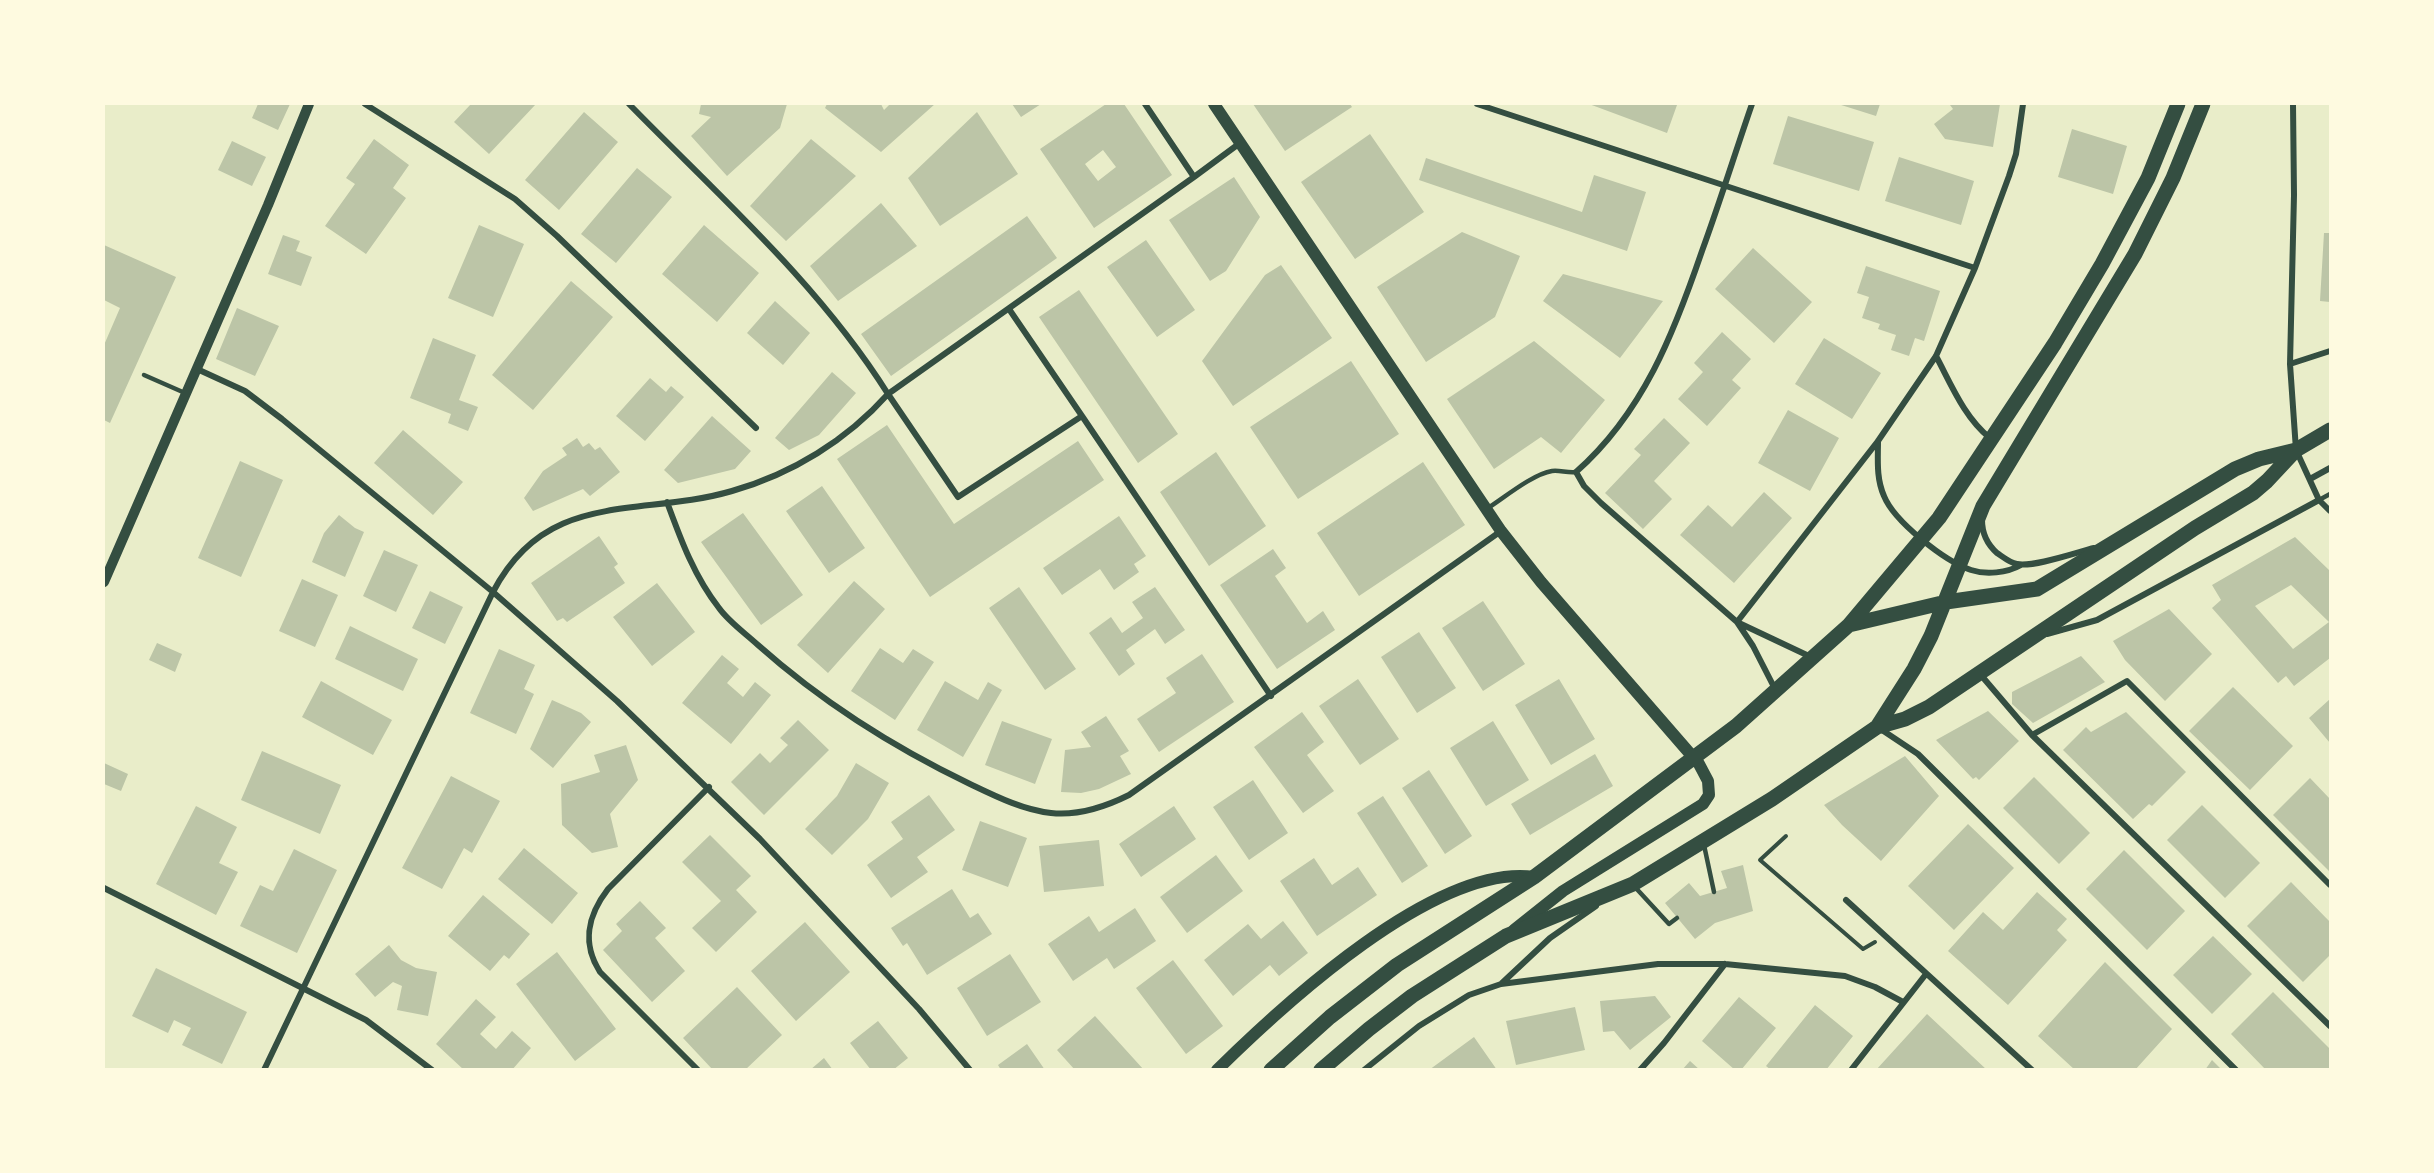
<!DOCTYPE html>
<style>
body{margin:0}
#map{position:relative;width:2434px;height:1173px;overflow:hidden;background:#e9edc9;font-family:Figtree,sans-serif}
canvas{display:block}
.frame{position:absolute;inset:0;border:105px solid #fefae0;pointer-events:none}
</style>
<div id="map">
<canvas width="2434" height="1173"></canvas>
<div class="frame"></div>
</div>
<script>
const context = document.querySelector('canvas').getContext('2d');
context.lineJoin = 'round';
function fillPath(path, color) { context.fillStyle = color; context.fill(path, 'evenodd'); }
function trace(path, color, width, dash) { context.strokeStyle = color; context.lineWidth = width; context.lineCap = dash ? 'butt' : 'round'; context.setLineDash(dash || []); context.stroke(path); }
const building = new Path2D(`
 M258,104h32l-12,26 -26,-12z
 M471,104h65l-47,50 -35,-32z
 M701,104h86l-7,24 -53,48 -36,-40 20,-19 -12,-3z
 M827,104h54l3,6 6,-6h45l-54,48 -56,-44z
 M1012,104h29l-20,13z
 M1106,104h18l48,71 -78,53 -54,-79zM1103,150l13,17 -18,14 -13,-17z
 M1253,104h97l2,3 -67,44z
 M1589,104h86l2,1 -10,28z
 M1838,104h42l-4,12z
 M1952,104h48l-7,43 -48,-8 -11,-15 19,-15 -3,-4z
 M584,112l34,30 -59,68 -34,-30z
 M977,112l41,62 -78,52 -32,-48z
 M1788,116l86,26 -15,49 -86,-27z
 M2072,129l55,17 -14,48 -55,-17z
 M1370,134l54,78 -69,47 -54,-77z
 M374,139l35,26 -16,23 13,10 -40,56 -41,-28 30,-42 -9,-6z
 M811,139l45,37 -70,65 -36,-35z
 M232,141l34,16 -14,29 -34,-16z
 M1899,157l75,24 -13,44 -76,-24z
 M1426,158l156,54 12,-37 52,17 -19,59 -208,-71z
 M637,168l35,29 -56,66 -35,-29z
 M1234,177l26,40 -34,54 -16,10 -41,-61z
 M881,203l36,43 -79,55 -28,-35z
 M1027,216l30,42 -166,118 -30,-42z
 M479,225l45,19 -31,73 -45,-19z
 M704,225l55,48 -42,49 -55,-48z
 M1462,232l58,24 -25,61 -69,45 -49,-75z
 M2324,233h6v69l-10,-1z
 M283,235l17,6 -4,10 16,6 -11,29 -33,-12z
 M1146,240l49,70 -38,27 -50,-70z
 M104,245l72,32 -66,146 -6,-3v-75l16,-37 -16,-8z
 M1753,248l59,54 -38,41 -59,-54z
 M1281,265l51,73 -99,68 -31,-45 63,-86z
 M1866,266l74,25 -16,50 -9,-3 -6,18 -18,-6 5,-15 -18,-6 2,-5 -18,-6 7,-21 -12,-4z
 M1563,274l100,27 -43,57 -77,-57z
 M571,281l42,36 -80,93 -41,-35z
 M1079,290l99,144 -40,29 -99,-146z
 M775,301l35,32 -27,32 -36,-32z
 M237,308l42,18 -24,50 -39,-17z
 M1722,332l29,27 -19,21 9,8 -34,38 -29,-27 25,-27 -9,-9z
 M433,338l43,17 -17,45 19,7 -10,24 -20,-8 3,-9 -41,-16z
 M1824,338l57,35 -29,46 -57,-35z
 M1534,341l71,59 -44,53 -20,-16 -47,32 -47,-70z
 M1351,361l48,73 -101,65 -48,-72z
 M832,372l24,21 -37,42 -30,15 -14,-12z
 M650,378l16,14 5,-6 13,11 -39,44 -29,-25z
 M1788,410l51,28 -29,53 -52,-28z
 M712,416l39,35 -16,18 -57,14 -14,-13z
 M1664,418l26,25 -36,38 18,18 -29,30 -38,-36 36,-38 -7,-6z
 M887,425l67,99 124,-83 26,39 -174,117 -93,-138z
 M403,430l60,52 -30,33 -59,-52z
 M577,438l6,9 6,-4 6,7 5,-3 20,25 -30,24 -7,-7 -50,22 -9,-13 19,-27 24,-16 -5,-7z
 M1216,452l50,74 -57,40 -49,-74z
 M240,461l43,19 -42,97 -43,-19z
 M1423,462l42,63 -106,71 -42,-63z
 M822,486l43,62 -36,25 -43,-62z
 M1764,492l28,26 -58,65 -54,-48 28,-30 24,22z
 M743,513l60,82 -42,30 -60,-83z
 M339,515l16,13 9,4 -19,45 -33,-15 12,-29z
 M1119,516l27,40 -12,8 5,8 -25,18 -14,-21 -38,26 -19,-27z
 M599,536l19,28 -4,3 11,16 -58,39 -4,-4 -6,3 -26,-38z
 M2295,537l35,34v87l-36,28 -8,-10 -8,7 -66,-75 9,-8 -9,-15zM2291,585l38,37 -36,27 -38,-43z
 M1273,549l13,19 -11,8 32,47 16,-12 12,19 -58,39 -57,-84z
 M384,550l34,15 -22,47 -33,-16z
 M302,579l36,16 -23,52 -36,-16z
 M854,581l31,28 -57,64 -31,-28z
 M657,583l38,49 -43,34 -39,-49z
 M1019,587l57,82 -31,21 -56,-82z
 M1155,587l30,43 -20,14 -10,-15 -29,21 9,14 -16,12 -30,-43 22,-16 11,16 21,-15 -11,-16z
 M430,591l33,16 -18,37 -33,-16z
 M1483,601l42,63 -42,27 -41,-63z
 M2169,609l43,45 -47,47 -40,-41 -12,-19z
 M350,626l68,33 -15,32 -68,-32z
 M1419,632l37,56 -39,25 -36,-56z
 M157,643l25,11 -7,18 -26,-12z
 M880,648l23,15 10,-14 21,13 -39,58 -44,-29z
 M499,649l36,16 -11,24 10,5 -18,40 -46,-21z
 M1202,654l32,48 -75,50 -22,-33 39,-26 -10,-15z
 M722,655l17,14 -12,14 16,14 12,-15 16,13 -40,49 -49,-41z
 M2081,656l24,26 -72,41 -21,-19v-12z
 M1358,679l41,60 -39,26 -41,-59z
 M1559,679l36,60 -44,26 -36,-60z
 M321,681l71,39 -19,35 -71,-38z
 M945,681l33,19 10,-18 14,8 -39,67 -46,-27z
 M2233,687l60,59 -43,44 -61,-59z
 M2330,699v44l-21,-25z
 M552,700l29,13 10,9 -38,46 -23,-19z
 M1988,711l31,30 -40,39 -3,-3 -3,2 -37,-39z
 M1302,712l22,30 -17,13 27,36 -31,22 -49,-66z
 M2126,712l60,60 -34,34 -3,-2 -16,15 -70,-69 23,-23 5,5z
 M1106,716l23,35 -9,5 11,18 -32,15 -18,4 -20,-1 4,-42 26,-3 -10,-15z
 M798,720l31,30 -65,65 -33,-33 29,-29 10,10 18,-18 -8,-7z
 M1002,721l50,18 -17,45 -50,-19z
 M1493,721l36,59 -43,26 -36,-58z
 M626,745l12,35 -28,34 8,33 -26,6 -30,-28 -1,-41 39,-12 -6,-17z
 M262,751l79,34 -21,49 -79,-34z
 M1595,754l18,32 -83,49 -19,-31z
 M1905,756l34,40 -58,65 -39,-36 -18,-20z
 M104,763l24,11 -7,17 -17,-7z
 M856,763l33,20 -21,36 -36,36 -27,-26 32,-33z
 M1429,770l43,66 -27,18 -43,-66z
 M451,776l49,25 -28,52 -8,-5 -22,41 -40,-21z
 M2034,777l56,56 -31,31 -56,-56z
 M2310,778l20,21v73l-57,-57z
 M1253,780l35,53 -39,27 -36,-53z
 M929,795l26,35 -38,27 11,15 -37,26 -24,-33 36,-26 -12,-17z
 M1383,796l45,70 -26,17 -45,-70z
 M2202,805l58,58 -35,35 -58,-58z
 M196,806l41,21 -18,36 19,9 -22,43 -60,-31z
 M1174,806l22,33 -55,38 -22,-33z
 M980,821l47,17 -19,49 -46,-17z
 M1968,824l46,44 -60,62 -46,-44z
 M710,835l41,41 -15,14 21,22 -41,40 -24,-24 29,-27 -39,-39z
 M1099,840l5,46 -60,6 -5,-46z
 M524,848l54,45 -26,31 -54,-45z
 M294,849l43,21 -40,83 -57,-27 20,-41 13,6z
 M2124,850l61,61 -38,39 -61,-61z
 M1216,855l27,36 -56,42 -27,-36z
 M1314,858l18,27 26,-18 19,28 -60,41 -37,-55z
 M1743,865l10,46 -38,12 -20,16 -30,-36 24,-20 11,13 27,-8 -6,-17z
 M2291,882l39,40v33l-27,27 -56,-56z
 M952,889l18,29 8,-5 14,21 -65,41 -20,-32 -4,3 -12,-18z
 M2037,892l30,27 -10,11 10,10 -59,65 -60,-54 35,-39 20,18z
 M483,895l47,39 -21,25 -5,-4 -14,16 -42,-35z
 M640,901l26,27 -11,10 30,33 -33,31 -49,-52 19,-19 -6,-7z
 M1135,908l21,33 -42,28 -7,-11 -34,23 -25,-37 41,-28 10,16z
 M1283,921l25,32 -29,23 -9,-11 -37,31 -29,-36 44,-36 13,15z
 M805,922l45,50 -54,49 -45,-50z
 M2213,936l39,38 -40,40 -39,-39z
 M389,945l12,15 15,8 21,4 -9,44 -31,-6 5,-24 -9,-4 -18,15 -20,-23z
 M557,952l59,77 -41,32 -59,-77z
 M1010,954l31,48 -54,34 -30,-48z
 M1173,960l50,66 -37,28 -50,-66z
 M2105,962l67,67 -37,41h-60l-37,-34z
 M156,968l91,44 -25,52 -40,-19 9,-17 -17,-8 -6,13 -36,-17z
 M737,987l45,48 -37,35h-32l-30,-32z
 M2273,992l57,57v21h-64l-35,-36z
 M1655,996l16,21 -41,33 -16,-19 -11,1 -3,-31z
 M1739,997l37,31 -35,42h-6l-33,-29z
 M476,999l20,18 -16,17 16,15 16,-18 19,17 -19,22h-48l-28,-26z
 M1815,1005l38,31 -27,34h-55l-5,-4z
 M1575,1007l10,43 -69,15 -10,-44z
 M1927,1014l60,56h-111z
 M1095,1016l49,54h-69l-18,-20z
 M878,1021l30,37 -15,12h-22l-21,-27z
 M1474,1037l23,33h-68z
 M1027,1044l18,26h-44l-3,-5z
 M824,1058l9,12h-23z
 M2212,1060l10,10h-17z
 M1690,1061l10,9h-18z`);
const path = new Path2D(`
 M1786,836l-26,24 103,89 12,-7`);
const service = new Path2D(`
 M144,375l41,18
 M2319,500l11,-6
 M1488,508c17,-11 45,-34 64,-37 8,-1 15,2 24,1
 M1704,845l10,47
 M1634,886l35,38 8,-6`);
const minor = new Path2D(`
 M365,104l150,95 42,37 199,192
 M1145,104l49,73 46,-34
 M1477,104l498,164
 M1752,104c-17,49 -32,98 -50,147 -28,82 -59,162 -126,221l8,14 17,17 136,119 16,24 22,43
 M2293,104l1,91 -4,169 6,86 23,50 11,11
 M1009,309l73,107 -124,81 -70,-103 306,-217
 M1936,356c15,28 28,61 54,82
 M2290,364l40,-13
 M197,369l48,22 37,28 211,173 124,109 143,138 159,170 51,61
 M1082,416l189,280
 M1878,441c0,18 -2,37 6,55 10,25 60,65 87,74 15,5 36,3 50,-5
 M2310,479l20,-11
 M667,502c14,38 27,74 52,106 10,14 26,25 39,37 64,57 135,102 212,139 25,12 53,26 81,29 28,3 54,-6 78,-18l372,-264
 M1982,520c0,14 5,24 15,33 6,4 13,10 20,11 15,4 61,-12 77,-16
 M1737,622l141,-181 58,-85 39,-88 34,-92 7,-22 7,-50
 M1739,623l72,34
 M2047,634l50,-14 222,-120
 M1980,674l52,61 298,291
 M1879,728l39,26 318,316
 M2032,735l95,-54 203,204
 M104,888l262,132 66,50
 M1846,900l186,170
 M1502,983l48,-45 46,-32
 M264,1070l229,-478c54,-104 147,-74 239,-101 60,-17 115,-51 156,-97 -69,-110 -169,-198 -259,-290
 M698,1070l-98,-98c-19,-30 -12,-57 8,-83l101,-102
 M1364,1070l55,-44 50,-31 32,-11 157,-20h67l120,12 30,11 28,15
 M1640,1070l24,-27 61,-79
 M1851,1070l75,-96`);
const tertiary = new Path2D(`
 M104,582l164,-377 41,-101`);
const secondary = new Path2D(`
 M1214,104l287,427 40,51 158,182 9,17 1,14 -6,9 -140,87 -49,39
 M1217,1070c66,-65 219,-207 317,-193`);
const primary = new Path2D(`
 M1849,625l97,-23 91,-13 198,-120 24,-10 37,-9 34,-20
 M1877,727l37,-58 17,-33 52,-130 152,-252 38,-76 30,-74
 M1271,1070l59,-53 67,-52 137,-88 202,-151 113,-101 90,-107 116,-175 47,-79 46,-86 30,-74
 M1321,1070l48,-41 43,-33 94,-60 127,-52 139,-85 105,-72 28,-8 24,-12 266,-179 58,-35 14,-12 29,-31`);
fillPath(building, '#bcc5a7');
trace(path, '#344e41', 4);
trace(service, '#344e41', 4.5);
trace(minor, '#344e41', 6);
trace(tertiary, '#344e41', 10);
trace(secondary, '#344e41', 12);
trace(primary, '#344e41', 15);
</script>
